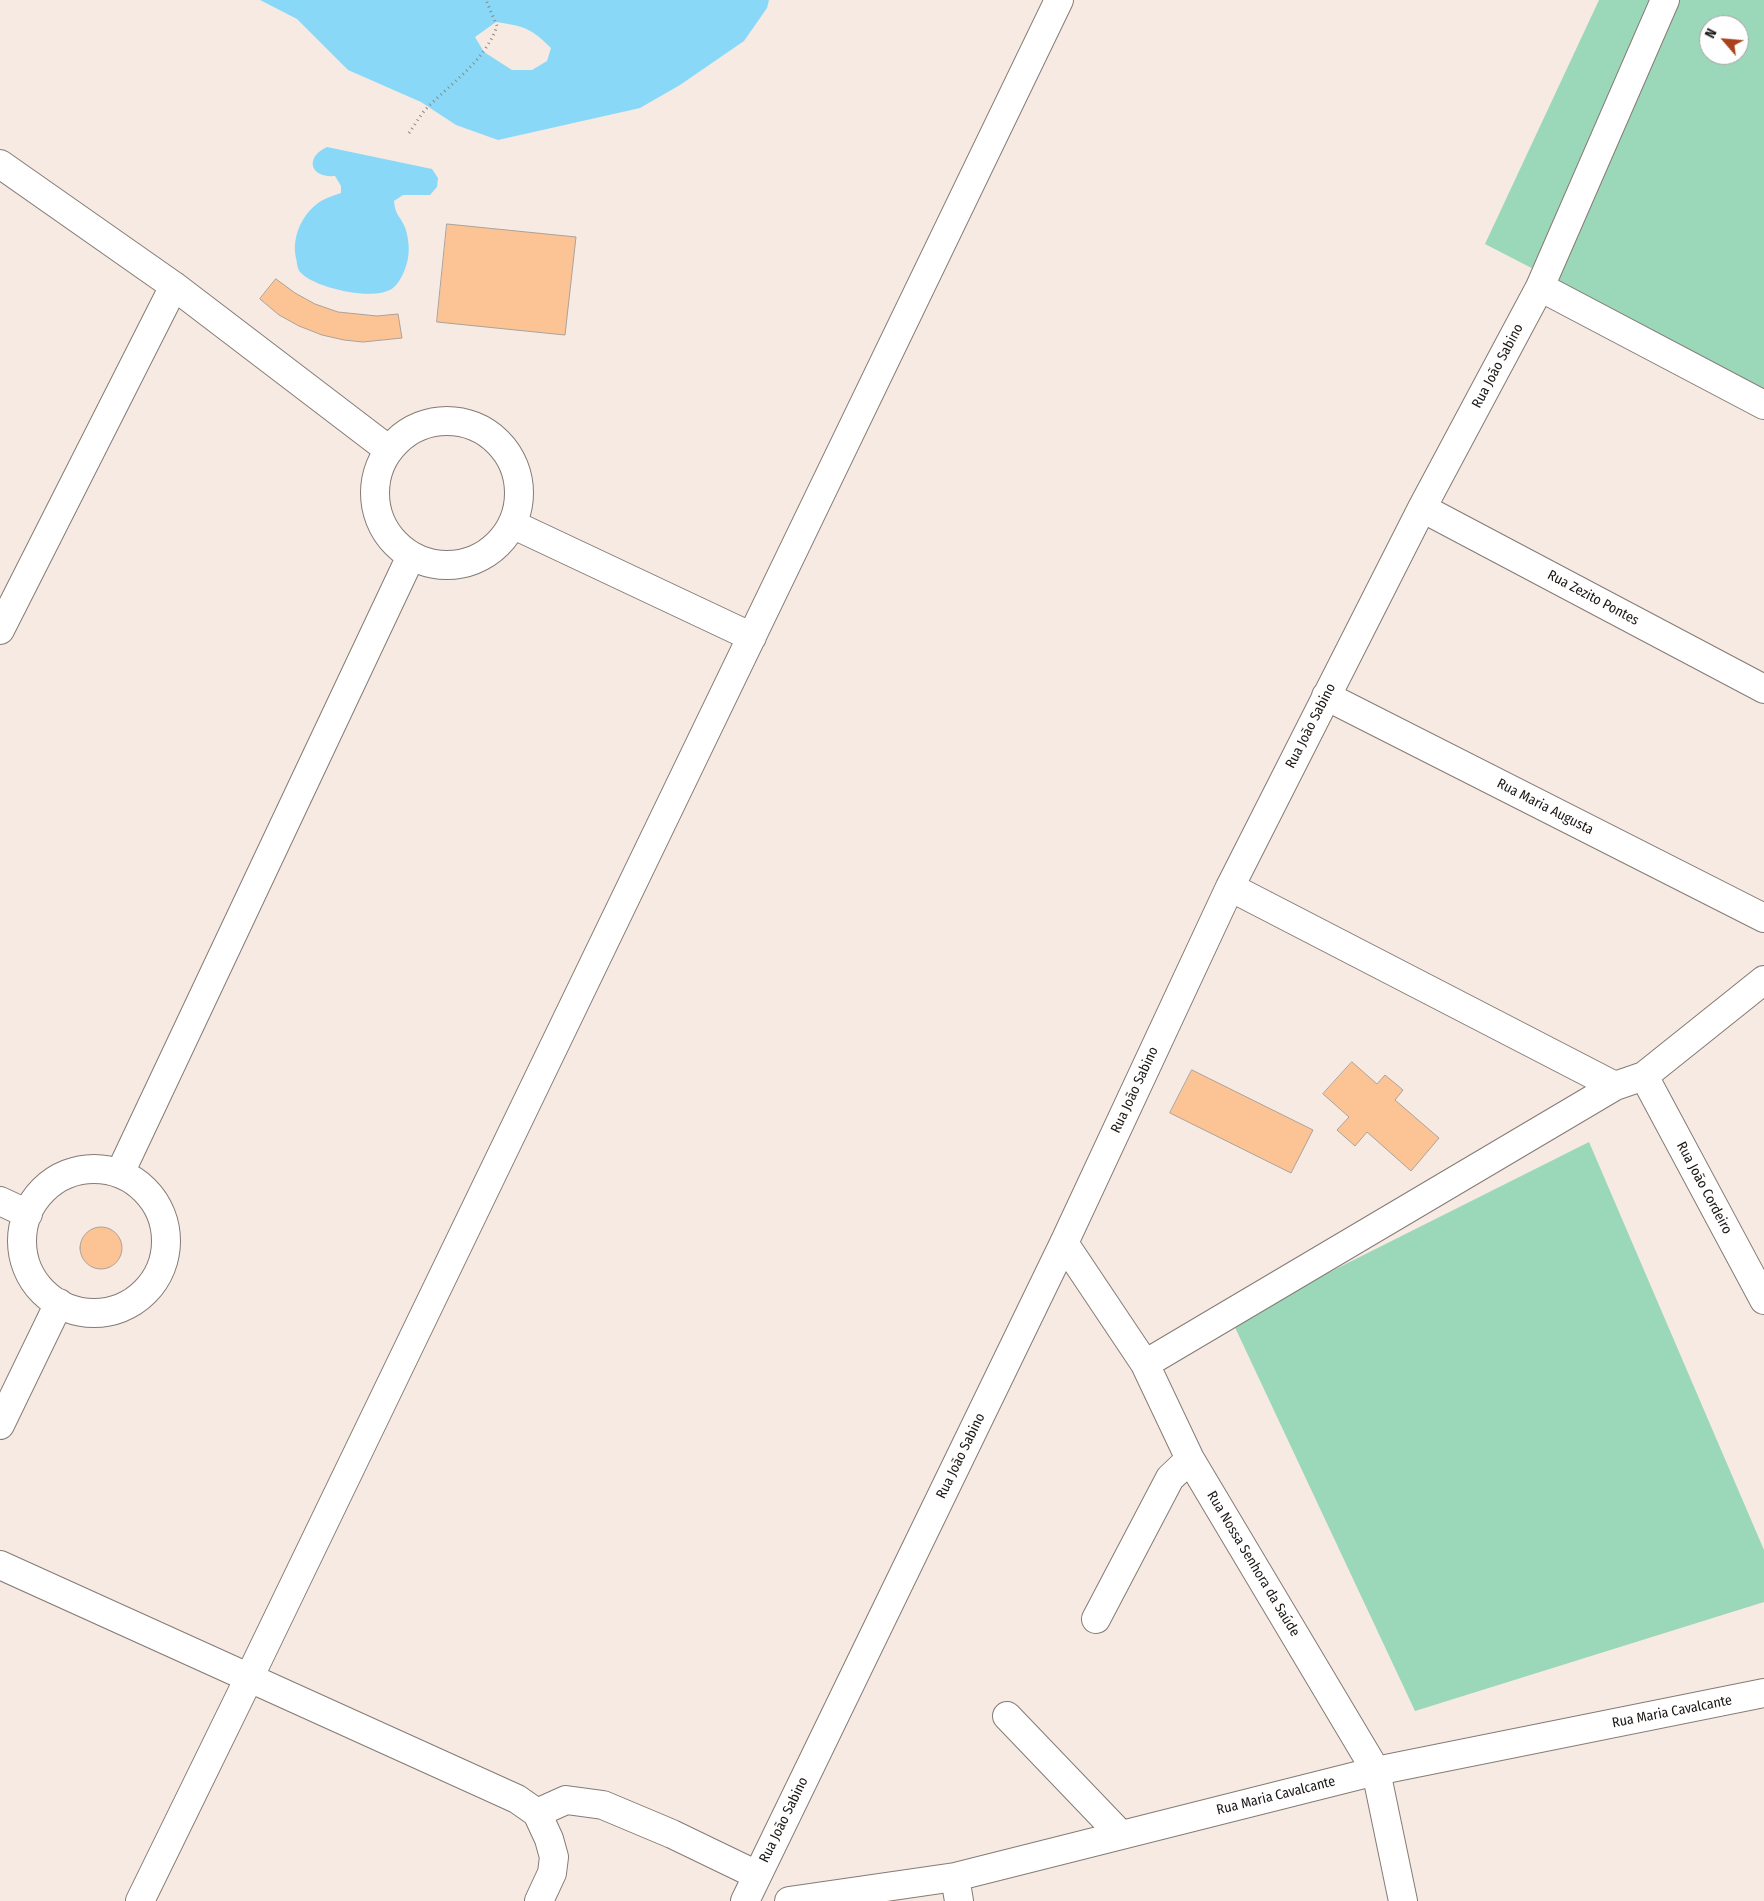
<!DOCTYPE html>
<meta charset="utf-8">
<style>
body{margin:0}
#map{position:relative;width:1764px;height:1901px;overflow:hidden;background:#f6eae3;font-family:"Fira Sans Condensed",sans-serif}
canvas{display:block}
.north{position:absolute;left:1699px;top:15px;width:50px;height:50px;box-sizing:border-box;background:#fff;border:1px solid #a4a2a1;border-radius:50%;rotate:297deg;font-size:14px;font-weight:700;line-height:20px;text-align:center;color:#1b1715}
.north::after{content:'';display:block;margin:auto;width:18px;height:22px;background:#a94319;clip-path:polygon(50% 0,100% 100%,50% 72%,0 100%)}
</style>
<div id="map">
<canvas width="1764" height="1901"></canvas>
<div class="north">N</div>
</div>
<script>
const context = document.querySelector('canvas').getContext('2d');
context.lineJoin = 'round';
function fillPath(path, color) { context.fillStyle = color; context.fill(path, 'evenodd'); }
function trace(path, color, width, dash) { context.strokeStyle = color; context.lineWidth = width; context.lineCap = dash ? 'butt' : 'round'; context.setLineDash(dash || []); context.stroke(path); }
function drawText(font, color, halo, rows, align = 'center') {
  context.font = font + ' "Fira Sans Condensed",sans-serif'; context.lineWidth = 5; context.setLineDash([]); context.textBaseline = 'middle'; context.strokeStyle = halo; context.fillStyle = color; for (const [text, x, y, turn = 0] of rows) {
    context.save(); context.translate(x, y); context.rotate((+turn || 0) * Math.PI / 180); context.textAlign = isNaN(turn) ? turn : align; if (halo) context.strokeText(text, 0, 0); context.fillText(text, 0, 0); context.restore();
  }
}
const green = new Path2D(`
 M1599,0h165v388l-279,-144zM1709,25h30v30h-30z
 M1589,1142l175,408v52l-349,109 -183,-390z`);
const water = new Path2D(`
 M260,0h509l-2,8 -23,33 -64,44 -40,23 -142,32 -42,-15 -35,-23 -73,-32 -51,-51zM496,22c28,4 35,6 55,26l-4,13 -15,9h-20l-28,-18 -9,-15z
 M327,147l105,22 6,9 -1,9 -7,8h-27l-9,6c1,13 5,14 10,24 4,9 6,23 4,33 -2,11 -7,23 -15,30 -18,14 -79,0 -93,-16 -3,-4 -3,-10 -4,-14 -5,-22 8,-48 27,-58 5,-3 12,-5 18,-7v-7l-6,-10c-26,2 -30,-19 -8,-29z`);
const building = new Path2D(`
 M447,224l129,13 -11,98 -128,-13z
 M276,279l19,14 20,11 23,8 39,4 21,-2 4,24 -39,4 -19,-2 -22,-5 -23,-9 -20,-11 -19,-16z
 M1352,1062l25,22 8,-9 18,15 -8,10 44,38 -28,33 -44,-39 -12,14 -18,-16 12,-13 -26,-23z
 M1192,1070l121,60 -22,43 -121,-60z
 M80 1248a21 21 0 1 1 42 0a21 21 0 1 1-42 0Z`);
const path = new Path2D(`
 M409,133c6,-8 11,-18 18,-25 25,-26 58,-47 70,-82l-11,-26`);
const minor = new Path2D(`
 M0,164l174,122 215,164
 M1540,287l224,118
 M375 493a72 72 0 1 1 144 0a72 72 0 1 1-144 0Z
 M1422,508l342,181
 M512,524l240,113
 M0,630l174,-344
 M1326,696l438,222
 M1230,887l385,199
 M1644,1076l120,224
 M22 1241a72 72 0 1 1 144 0a72 72 0 1 1-144 0Z
 M120,1173l291,-617
 M0,1201l28,13
 M1064,1243l81,121 45,95 186,312 27,130
 M1145,1364l470,-278 29,-10 120,-96
 M0,1425l59,-122
 M0,1565l517,234 20,14 12,26 5,18 -2,16 -13,28
 M1096,1619l74,-141 20,-19
 M1007,1716l114,119
 M537,1813l29,-13 37,5 69,29 85,41
 M955,1877l4,24
 M140,1901l109,-223 810,-1678
 M745,1901l319,-658 166,-356 192,-379 118,-221 125,-287
 M789,1901l166,-24 421,-106 388,-78`);
const streetNames = [
 ["Rua João Sabino",1498,366,-62],
 ["Rua Zezito Pontes",1593,598,28],
 ["Rua João Sabino",1311,726,-63],
 ["Rua Maria Augusta",1545,807,27],
 ["Rua João Sabino",1135,1090,-65],
 ["Rua João Cordeiro",1704,1188,62],
 ["Rua João Sabino",961,1456,-64],
 ["Rua Nossa Senhora da Saúde",1253,1564,59],
 ["Rua Maria Cavalcante",1672,1712,-11],
 ["Rua Maria Cavalcante",1276,1796,-14],
 ["Rua João Sabino",784,1820,-64]
];
fillPath(green, '#9ad8b9');
fillPath(water, '#89d8f8');
fillPath(building, '#fcc495');
trace(building, '#aba199', 1);
trace(minor, '#857b75', 30);
trace(path, '#8f8682', 3, [1, 4]);
trace(minor, '#fff', 28);
drawText('14px', '#1b1715', '#fff', streetNames);
</script>
